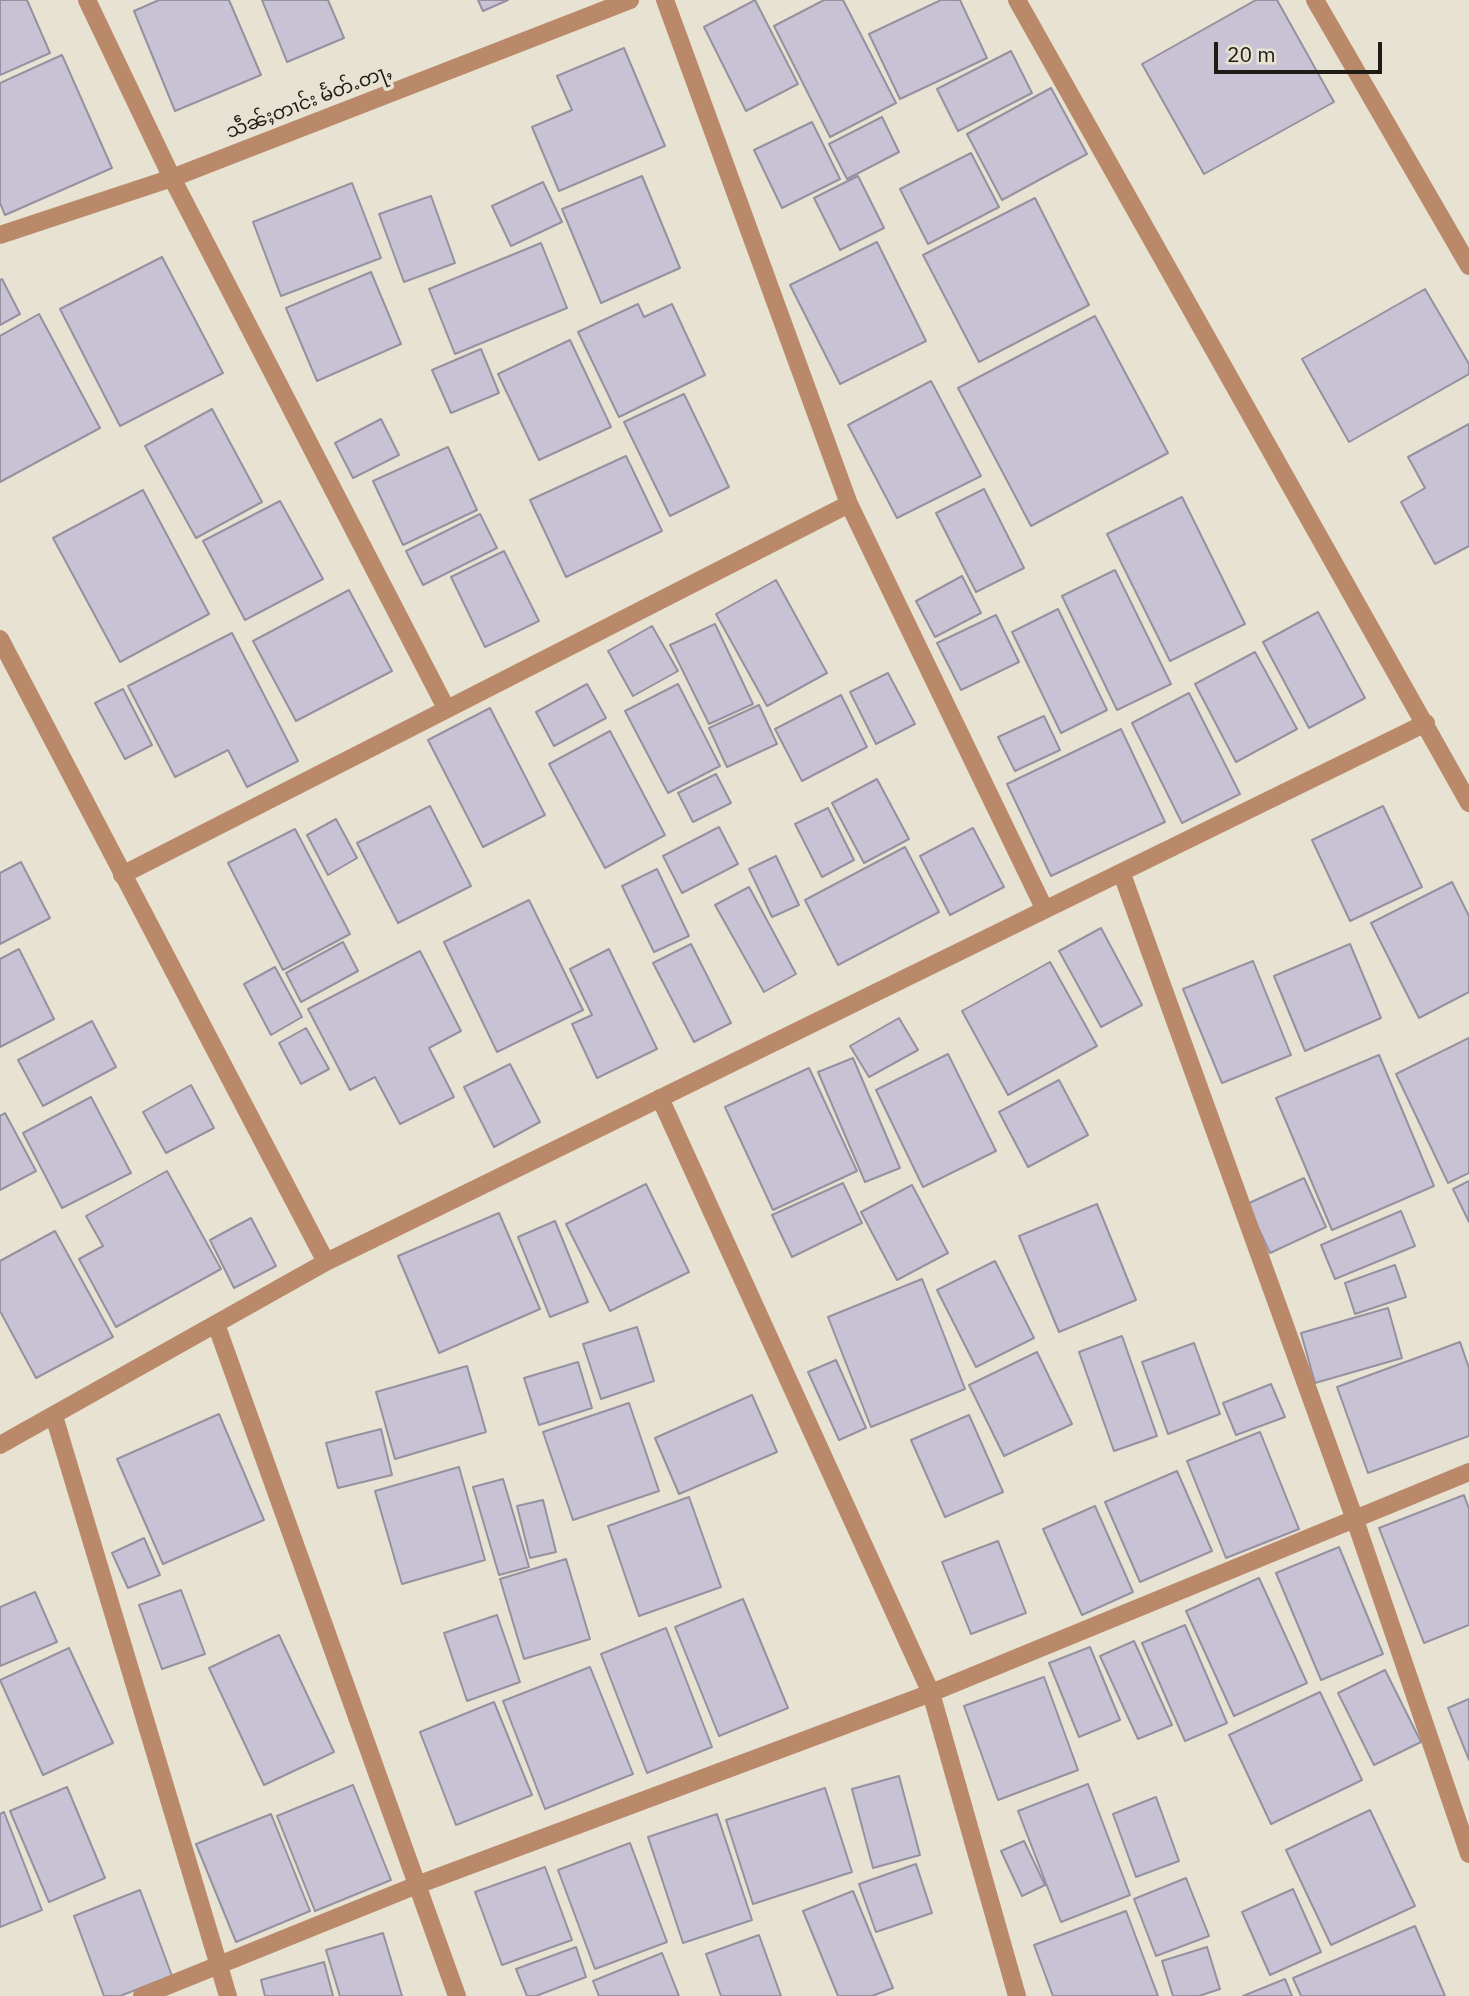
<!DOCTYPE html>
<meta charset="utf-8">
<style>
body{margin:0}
#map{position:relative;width:1469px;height:1996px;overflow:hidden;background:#e7e2d1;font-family:"IBM Plex Sans",sans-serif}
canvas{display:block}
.scale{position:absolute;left:1214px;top:42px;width:168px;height:32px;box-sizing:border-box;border:4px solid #1d1c15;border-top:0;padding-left:9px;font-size:21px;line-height:24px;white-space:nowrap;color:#1d1c15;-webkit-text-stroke:5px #e7e2d1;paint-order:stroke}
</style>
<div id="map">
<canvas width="1469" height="1996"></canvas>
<div class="scale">20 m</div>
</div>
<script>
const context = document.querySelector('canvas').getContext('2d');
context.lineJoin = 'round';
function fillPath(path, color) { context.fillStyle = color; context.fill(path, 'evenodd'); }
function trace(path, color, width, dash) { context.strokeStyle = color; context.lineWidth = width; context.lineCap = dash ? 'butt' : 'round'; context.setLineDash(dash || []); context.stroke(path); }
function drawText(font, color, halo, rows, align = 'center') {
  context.font = font + ' "IBM Plex Sans","Noto Sans Myanmar",sans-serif'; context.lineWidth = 7; context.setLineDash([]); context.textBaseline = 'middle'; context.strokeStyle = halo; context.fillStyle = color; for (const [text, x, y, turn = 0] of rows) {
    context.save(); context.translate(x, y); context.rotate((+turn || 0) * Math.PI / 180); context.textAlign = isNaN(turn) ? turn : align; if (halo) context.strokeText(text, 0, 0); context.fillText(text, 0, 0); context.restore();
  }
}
const building = new Path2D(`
 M0,0h27l23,53 -50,22z
 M159,0h70l32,75 -86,36 -41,-100z
 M262,0h66l16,38 -57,24z
 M478,0h30l-25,11z
 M755,0l43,84 -52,27 -42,-84z
 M824,0h19l53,103 -66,34 -56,-111z
 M941,0h19l27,58 -87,41 -31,-65z
 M1256,0h21l57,102 -130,72 -62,-110z
 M624,48l41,98 -106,45 -27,-64 40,-17 -15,-34z
 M1011,51l21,42 -74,38 -21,-42z
 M62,55l50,113 -107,47 -5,-12v-120z
 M1051,88l36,66 -85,46 -35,-66z
 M882,117l17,35 -52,27 -18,-35z
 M812,122l28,57 -58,29 -28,-58z
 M971,153l28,54 -71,37 -28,-55z
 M642,176l38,92 -79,35 -39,-94z
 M858,176l26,52 -44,22 -26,-52z
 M543,182l19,40 -51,24 -19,-40z
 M352,183l29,75 -100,38 -28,-74z
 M431,196l24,67 -51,19 -25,-68z
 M1035,198l54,107 -110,57 -56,-107z
 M877,242l49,99 -86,43 -50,-99z
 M541,243l26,65 -112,46 -26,-65z
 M162,257l61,116 -103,53 -60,-117z
 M371,272l30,72 -84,37 -31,-73z
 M2,279l18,35 -20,11v-45z
 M1425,289l44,75v10l-120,68 -47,-83z
 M638,304l6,13 28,-13 33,71 -86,42 -41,-85z
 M39,314l61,114 -100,54v-146z
 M1095,316l73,137 -137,73 -73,-138z
 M570,340l41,87 -72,33 -41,-86z
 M481,349l18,44 -48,20 -19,-43z
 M931,381l50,95 -84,42 -49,-93z
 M684,394l45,93 -59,29 -46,-94z
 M212,409l50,93 -66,36 -51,-92z
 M381,419l18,36 -46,23 -18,-35z
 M1469,424v122l-34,18 -34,-62 24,-14 -17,-31z
 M448,447l29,63 -74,35 -30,-64z
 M626,456l36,75 -96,46 -36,-77z
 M984,489l40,79 -48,24 -40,-79z
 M143,490l66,124 -89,48 -67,-124z
 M1182,497l63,127 -75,37 -63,-127z
 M280,501l43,78 -78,41 -42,-79z
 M480,514l17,34 -74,37 -17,-34z
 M504,551l35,70 -54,26 -34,-70z
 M1115,570l56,114 -54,26 -55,-114z
 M962,576l19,37 -46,24 -19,-36z
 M776,580l51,93 -60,33 -51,-92z
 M349,590l43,81 -96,50 -43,-80z
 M1058,609l49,101 -46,23 -49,-101z
 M1318,612l47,86 -56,30 -46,-86z
 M996,615l23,47 -58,28 -24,-47z
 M715,624l38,80 -44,20 -39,-79z
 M652,626l26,45 -45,25 -25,-45z
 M232,633l66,128 -51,26 -19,-37 -53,27 -47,-91z
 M1255,652l42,77 -61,33 -41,-78z
 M888,673l27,51 -39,20 -26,-52z
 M587,684l19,34 -52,28 -18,-34z
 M678,684l42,82 -52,27 -43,-82z
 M123,689l29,56 -27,14 -30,-56z
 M1189,693l51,101 -58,29 -50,-100z
 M841,695l26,52 -65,34 -27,-52z
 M759,705l18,39 -50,23 -18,-39z
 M490,708l55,107 -62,32 -55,-107z
 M1044,716l16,34 -45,21 -17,-34z
 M1121,729l44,93 -114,54 -44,-92z
 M610,731l55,104 -60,33 -56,-104z
 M716,774l15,29 -38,19 -15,-29z
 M877,779l32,60 -45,24 -32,-60z
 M430,806l41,80 -73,37 -41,-80z
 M1383,806l39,81 -72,34 -38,-81z
 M828,808l26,52 -32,17 -27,-53z
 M336,819l21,39 -29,17 -21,-40z
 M719,827l19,37 -56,29 -19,-37z
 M973,828l31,59 -54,28 -30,-59z
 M295,829l55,105 -67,36 -55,-107z
 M905,847l34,65 -101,53 -33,-65z
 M776,856l23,49 -27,12 -23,-48z
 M21,862l29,56 -50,26v-71z
 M657,869l32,67 -35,16 -32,-66z
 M1452,882l17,34v76l-50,26 -48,-95z
 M749,887l47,87 -32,18 -49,-87z
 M529,900l54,110 -86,42 -53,-110z
 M1101,928l41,77 -41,22 -42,-76z
 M343,942l15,29 -57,31 -15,-29z
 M691,944l40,79 -37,19 -41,-79z
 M1350,944l31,74 -76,33 -31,-75z
 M19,949l35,70 -54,28v-88z
 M609,949l48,100 -60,29 -25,-54 20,-9 -22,-46z
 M420,951l41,80 -32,17 25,49 -54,27 -25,-47 -25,13 -42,-81z
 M1253,961l38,94 -69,28 -39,-94z
 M1050,962l47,84 -89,49 -46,-84z
 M275,967l27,50 -31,18 -27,-51z
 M899,1018l19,32 -49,27 -19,-31z
 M92,1021l24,46 -73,39 -25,-46z
 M306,1028l23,41 -28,15 -22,-41z
 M1469,1038v135l-21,10 -52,-109z
 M948,1054l48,97 -73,36 -47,-97z
 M1379,1055l55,131 -102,44 -56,-132z
 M853,1058l47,110 -35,14 -47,-110z
 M510,1064l30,58 -46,25 -30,-60z
 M809,1068l48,103 -84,39 -48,-103z
 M1059,1080l29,55 -60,32 -29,-55z
 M191,1085l23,43 -48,25 -23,-41z
 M91,1097l40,76 -69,35 -39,-75z
 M5,1113l31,58 -36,19v-74z
 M167,1171l54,98 -105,58 -37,-68 24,-13 -17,-30z
 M1304,1178l22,49 -56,26 -23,-49z
 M1469,1181v41l-16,-33z
 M843,1183l19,40 -70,34 -20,-42z
 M646,1184l43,88 -79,39 -44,-87z
 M912,1185l36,68 -51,27 -36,-68z
 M1097,1204l39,96 -77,32 -40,-96z
 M1401,1211l14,35 -80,33 -14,-34z
 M499,1213l41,96 -101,44 -41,-97z
 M251,1218l25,48 -42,22 -24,-48z
 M555,1221l33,81 -38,15 -32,-80z
 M55,1231l58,106 -77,41 -36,-67v-50z
 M995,1261l39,77 -58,29 -39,-77z
 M1395,1265l11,32 -51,17 -10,-31z
 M922,1279l43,110 -94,38 -43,-110z
 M1388,1308l14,50 -87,25 -14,-50z
 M637,1327l17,54 -53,18 -18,-55z
 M1122,1336l35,100 -43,15 -35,-99z
 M1460,1342l9,26v68l-101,37 -31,-86z
 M1194,1343l26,71 -52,20 -26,-72z
 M1037,1352l35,72 -68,32 -35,-71z
 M836,1360l30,68 -27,12 -31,-68z
 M578,1362l14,46 -53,17 -15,-47z
 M467,1366l19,66 -91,27 -19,-67z
 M1271,1384l14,33 -49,18 -13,-32z
 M752,1395l25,57 -98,42 -24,-56z
 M629,1403l30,88 -86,29 -30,-88z
 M219,1414l45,106 -101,44 -46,-105z
 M969,1415l34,77 -58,25 -34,-77z
 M381,1429l11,46 -54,13 -12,-45z
 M1260,1432l39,97 -73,29 -39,-97z
 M459,1467l26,93 -83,24 -27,-93z
 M1177,1471l35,80 -72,31 -35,-80z
 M503,1479l26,88 -30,8 -26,-88z
 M1464,1495l5,14v116l-45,18 -45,-115z
 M689,1497l32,90 -82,29 -31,-90z
 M543,1500l13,52 -26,6 -13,-52z
 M1095,1506l38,86 -51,23 -39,-86z
 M144,1538l16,37 -32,13 -16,-35z
 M998,1541l28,72 -55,21 -29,-72z
 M1339,1547l44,107 -62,26 -45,-107z
 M566,1559l24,80 -66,20 -24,-80z
 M1259,1578l48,105 -73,33 -48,-105z
 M181,1590l24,64 -43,15 -23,-64z
 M35,1592l22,50 -57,24v-59z
 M743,1599l45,109 -69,28 -44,-109z
 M497,1615l23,67 -53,19 -23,-68z
 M1185,1625l42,98 -42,18 -43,-98z
 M666,1628l46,119 -65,26 -46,-119z
 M279,1635l55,117 -70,33 -55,-117z
 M1134,1641l38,84 -34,14 -38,-83z
 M1090,1647l30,73 -41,17 -30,-74z
 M69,1648l44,95 -70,32 -43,-95z
 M590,1667l43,107 -88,35 -42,-108z
 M1385,1670l36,72 -47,23 -36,-72z
 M1044,1677l34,93 -80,30 -34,-94z
 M1320,1692l42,88 -91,44 -42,-89z
 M1469,1699v61l-21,-52z
 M494,1702l38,93 -76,30 -36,-93z
 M899,1776l21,79 -47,13 -21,-79z
 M1088,1784l42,111 -69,27 -43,-111z
 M353,1785l38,95 -76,31 -38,-95z
 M67,1787l38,91 -56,24 -39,-91z
 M825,1788l27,84 -99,32 -27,-84z
 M1156,1797l23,64 -43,16 -23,-63z
 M1370,1810l45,96 -84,39 -45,-95z
 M4,1812l38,98 -42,17v-113z
 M271,1814l39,97 -74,31 -40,-98z
 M717,1814l35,106 -69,23 -35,-106z
 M1024,1841l21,44 -23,11 -21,-45z
 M630,1843l37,99 -72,27 -37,-99z
 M916,1864l16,49 -56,19 -17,-48z
 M545,1867l27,73 -70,25 -27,-73z
 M1186,1878l23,58 -53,20 -22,-57z
 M1293,1889l28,63 -51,23 -28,-63z
 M140,1890l32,86 -52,20h-16l-30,-80z
 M853,1891l40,97 -21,8h-34l-35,-85z
 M1126,1911l32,85h-105l-19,-51z
 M1415,1926l30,70h-144l-8,-18z
 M383,1933l19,63h-62l-14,-46z
 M759,1935l22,61h-60l-15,-42z
 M576,1947l10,30 -50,19h-9l-11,-27z
 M1207,1947l13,42 -21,7h-26l-11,-35z
 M662,1953l17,43h-80l-6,-15z
 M324,1962l9,34h-68l-4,-16z
 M1285,1979l7,17h-49z`);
const street = new Path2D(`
 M87,0l85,178 274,530
 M665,0l184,504 195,404
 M1017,0l452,803
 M1315,0l154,266
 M0,235l172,-57 458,-178
 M0,639l326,623
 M1122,874l232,643 115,337
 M122,875l727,-371
 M660,1098l271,595 86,303
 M216,1324l241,672
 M54,1416l174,580
 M0,1445l326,-183 1100,-539
 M142,1996l275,-111 514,-192 538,-221`);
const streetNames = [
 ["သဵၼ်ႈတၢင်း မႅတ်ႉတႃႇ",309,102,-21]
];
fillPath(building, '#c8c3d4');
trace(building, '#9591a1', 2);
trace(street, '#ba896a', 18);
drawText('19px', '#1d1c15', '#e7e2d1', streetNames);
</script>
